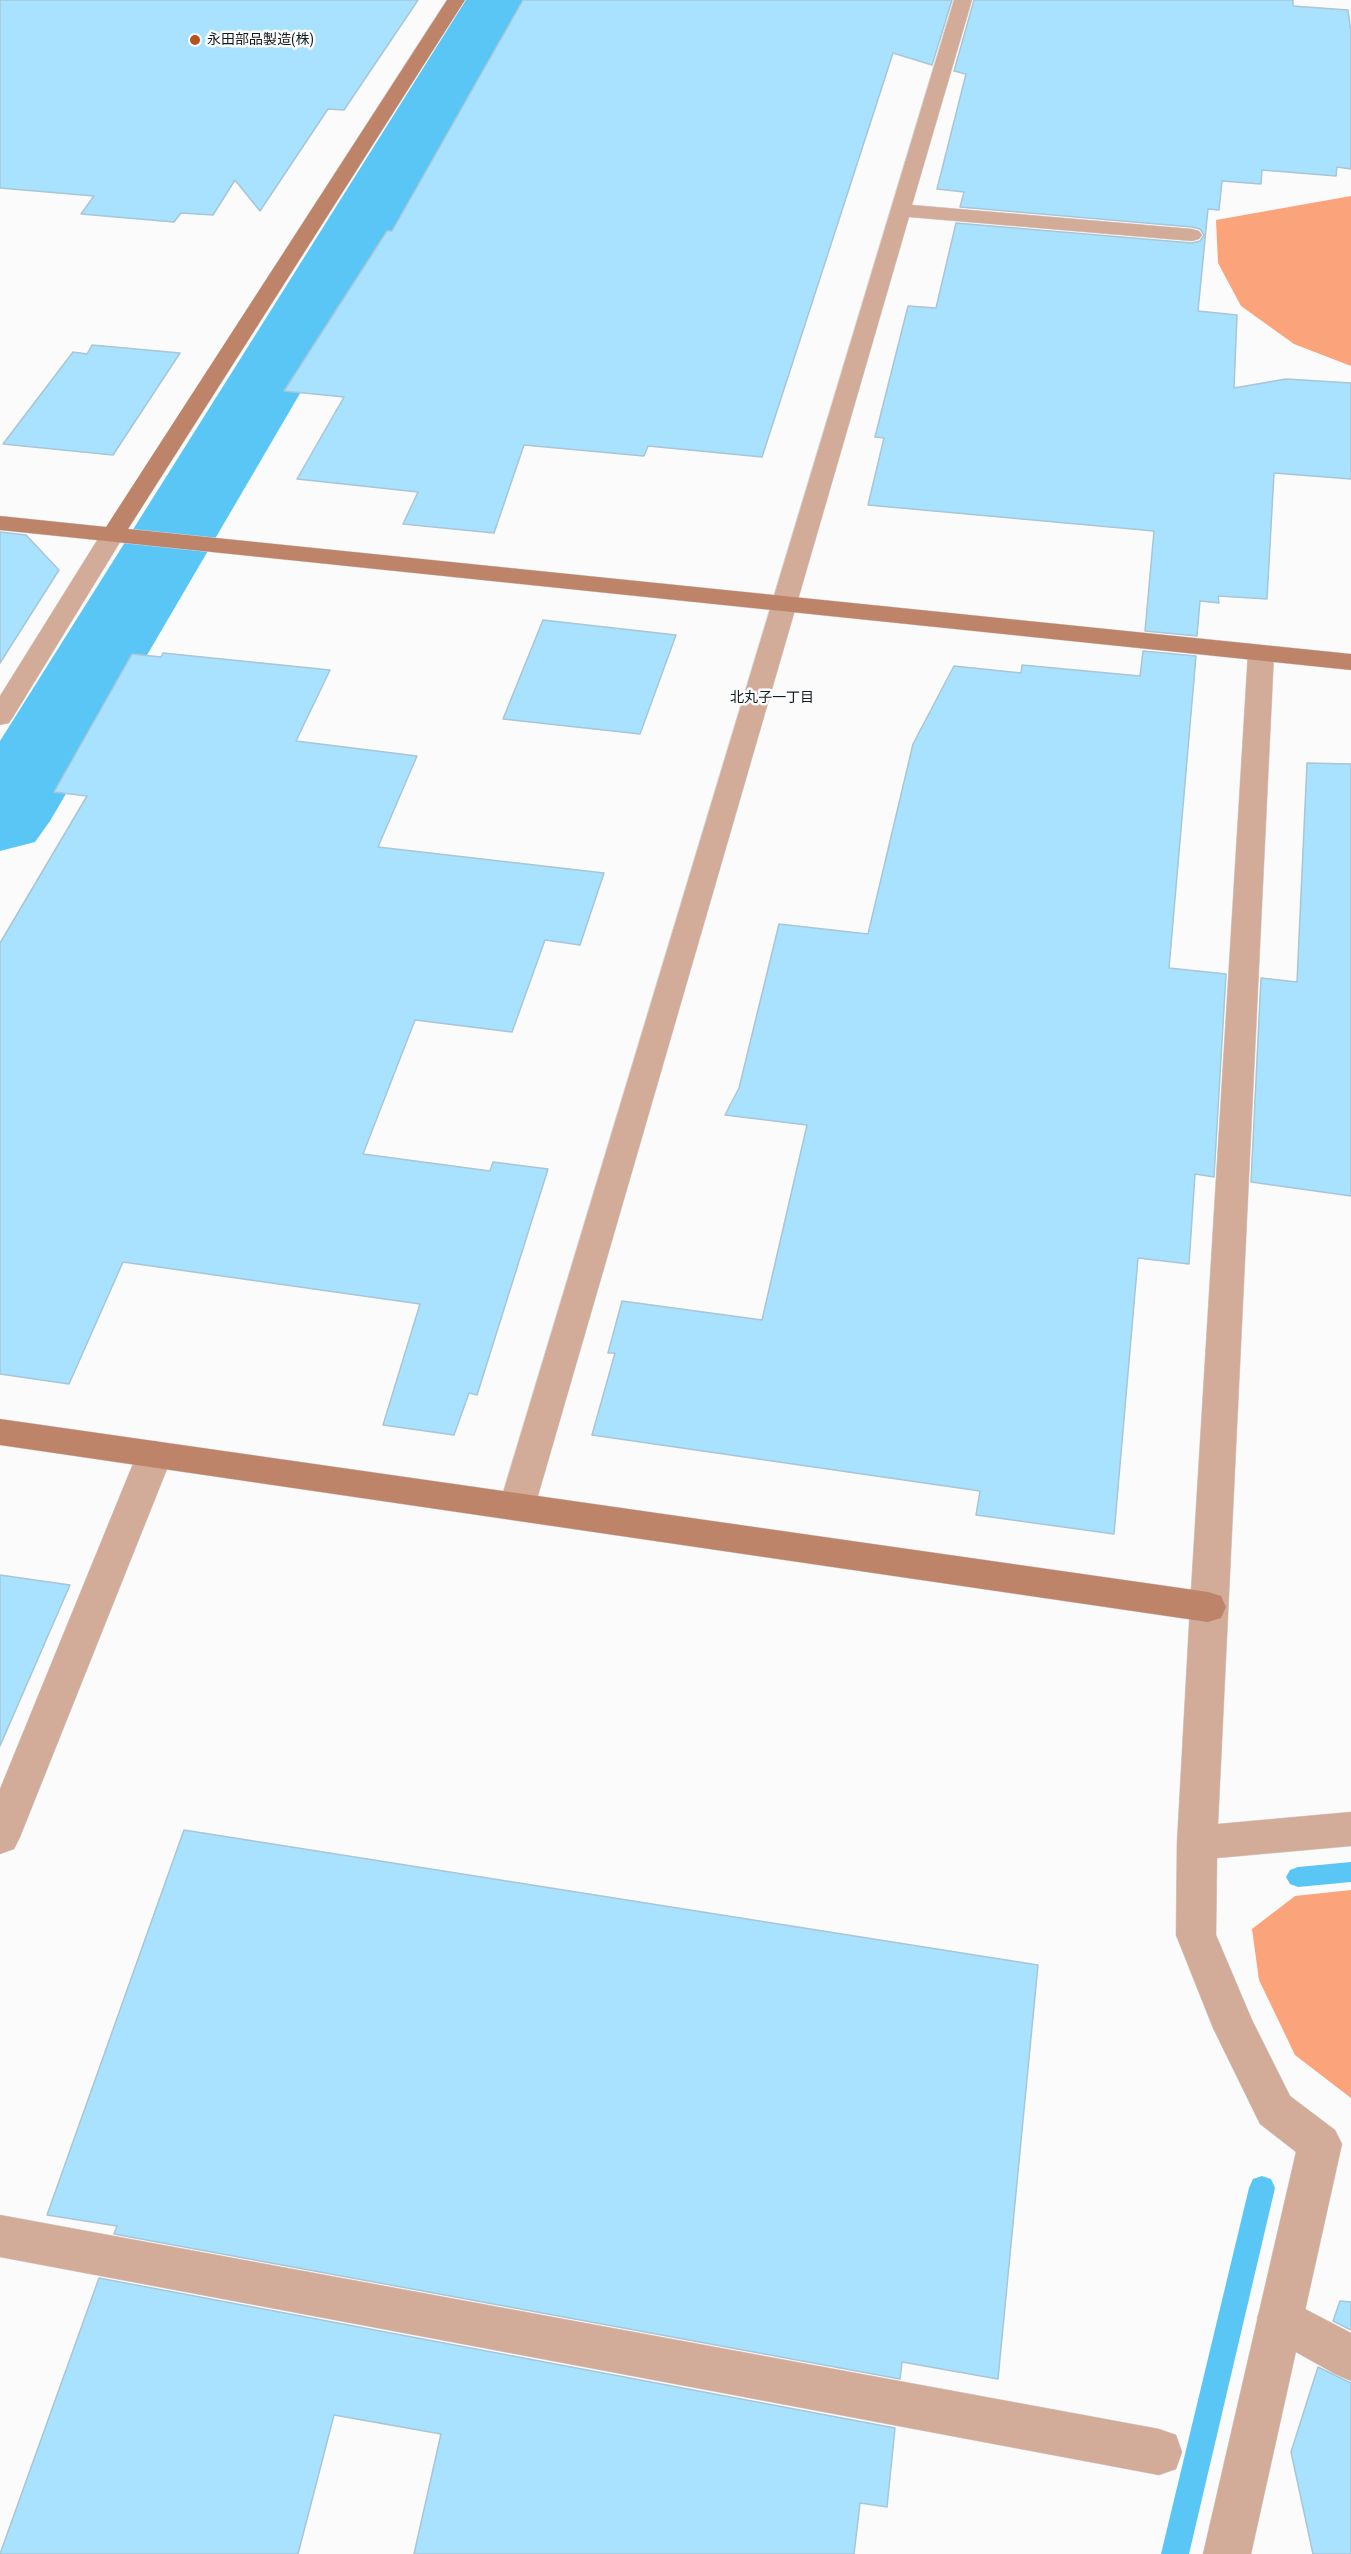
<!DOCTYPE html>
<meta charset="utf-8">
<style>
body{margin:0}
canvas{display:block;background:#fbfbfb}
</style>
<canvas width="1351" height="2554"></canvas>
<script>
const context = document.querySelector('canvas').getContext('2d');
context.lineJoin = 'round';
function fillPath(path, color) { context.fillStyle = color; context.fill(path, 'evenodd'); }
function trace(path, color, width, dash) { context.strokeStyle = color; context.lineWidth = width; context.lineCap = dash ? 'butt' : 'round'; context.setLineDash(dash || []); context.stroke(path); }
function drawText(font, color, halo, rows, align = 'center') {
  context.font = font + ' "Roboto Condensed","Noto Sans JP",sans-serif'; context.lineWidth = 5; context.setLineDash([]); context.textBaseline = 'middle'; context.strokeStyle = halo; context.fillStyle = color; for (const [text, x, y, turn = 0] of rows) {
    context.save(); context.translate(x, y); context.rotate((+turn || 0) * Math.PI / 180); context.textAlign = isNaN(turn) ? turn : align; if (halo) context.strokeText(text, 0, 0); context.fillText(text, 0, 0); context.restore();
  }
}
const forest = new Path2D(`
 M1351,196v170l-57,-22 -53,-38 -23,-43 -2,-43z
 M1351,1890v208l-56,-43 -36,-75 -7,-51 43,-33z`);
const stream = new Path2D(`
 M1351,1862v20l-53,5 -8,-3 -4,-7 4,-7 8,-3z
 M1262,2176l9,3 4,9 -86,366h-28l88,-366 4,-9z`);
const river = new Path2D(`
 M466,0h64l-480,821 -15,21 -35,9v-110z`);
const building = new Path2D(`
 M0,0h418l-74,110 -16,-1 -68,102 -25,-31 -22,35 -32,-2 -7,9 -93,-8 13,-18 -94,-8z
 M523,0h429l-20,65 -39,-12 -131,404 -114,-11 -4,10 -120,-11 -30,88 -91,-9 15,-32 -121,-13 47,-82 -60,-6 103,-160h5z
 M974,0h319v6l55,4 3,23v136l-14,-2 -1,9 -74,-6 -1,14 -39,-3 -3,29 -11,-1 -10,102 39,4 -3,73 52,-9 65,4v96l-77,-6 -7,126 -49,-3 1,7 -19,-2 -3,35 -52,-5 9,-100 -286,-26 16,-67 -9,-1 33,-131 28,2 20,-85 236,20 8,-2 4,-6 -4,-6 -8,-2 -232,-20 4,-15 -27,-3 29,-115 -12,-3z
 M92,345l88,8 -67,102 -110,-11 70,-92 14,2z
 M0,532l26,3 33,35 -59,93z
 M543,620l133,15 -36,99 -137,-15z
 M1143,651l53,5 -27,312 57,6 -12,203 -19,-3 -6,90 -51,-6 -24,276 -138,-19 4,-24 -388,-56 23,-82h-7l14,-52 140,19 45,-195 -82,-10 14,-27 40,-164 89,10 45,-190 41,-78 67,7 1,-8 118,11z
 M163,653l167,17 -34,71 121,15 -39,91 226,26 -24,72 -35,-5 -33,92 -97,-12 -52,134 127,17 3,-9 55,7 -71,226 -8,-2 -15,42 -71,-10 37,-121 -297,-42 -54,122 -69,-10v-431l87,-147 -33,-4 78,-138 29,3z
 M1307,763l44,1v432l-100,-14 10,-204 36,4z
 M0,1575l70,10 -70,161z
 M184,1830l854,135 -40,414 -96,-17 -2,17 -786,-145 3,-8 -70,-11z
 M99,2278l796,150 -8,79 -27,-4 -6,51h-440l27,-120 -107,-19 -36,139h-298z
 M1340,2301l11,1v28l-18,-9z
 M1318,2367l33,16v171h-38l-22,-102z`);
const lane = new Path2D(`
 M1280,2296l71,37v48l-16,-7 -71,-40 -7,-16 7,-16z`);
const street = new Path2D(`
 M954,0h18l-60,205 280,24 7,2 3,4 -3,4 -7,2 -283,-24 -374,1289 -5,10 -13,4 -13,-4 -5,-10z
 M113,527l9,2 3,5 -112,183 -4,6 -9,2v-29l101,-162 3,-5z
 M1261,645l9,3 4,5 -56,1171 133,-12v34l-134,12 -1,77 36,85 38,76 45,34 7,14 -91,410h-48l93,-402 -36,-28 -47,-96 -37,-93 1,-92 13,-236 58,-954 4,-5z
 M155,1441l12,4 6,9 -153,383 -6,12 -14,5v-65l137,-335 6,-9z
 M0,2215l1159,214 17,6 6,17 -6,17 -17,6 -1159,-218z`);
const secondary = new Path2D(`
 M447,0h18l-337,529 1223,125v16l-1351,-140v-14l106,11z
 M0,1419l1208,173 13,4 5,11 -5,11 -13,4 -1208,-177z`);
const markers = [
 [195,40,6,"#b6531c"]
];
const farPoinames = [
 ["永田部品製造(株)",207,40]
];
const farNeighbourhoodnames = [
 ["北丸子一丁目",772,698]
];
fillPath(forest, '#fba37a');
fillPath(stream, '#5ac6f5');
fillPath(river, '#5ac6f5');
fillPath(building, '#a8e2ff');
trace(building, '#a8c6d5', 1.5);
trace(lane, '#d5d7d8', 1);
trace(street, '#d5d7d8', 1);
trace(secondary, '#d5d7d8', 1);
fillPath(lane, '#d3ab99');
fillPath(street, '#d3ab99');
fillPath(secondary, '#bd8469');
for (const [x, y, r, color] of markers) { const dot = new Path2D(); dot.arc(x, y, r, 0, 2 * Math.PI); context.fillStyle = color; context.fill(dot); trace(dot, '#fbfbfb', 2); }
drawText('14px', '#101b20', '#fbfbfb', farPoinames, 'left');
drawText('14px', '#101b20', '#fbfbfb', farNeighbourhoodnames);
</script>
